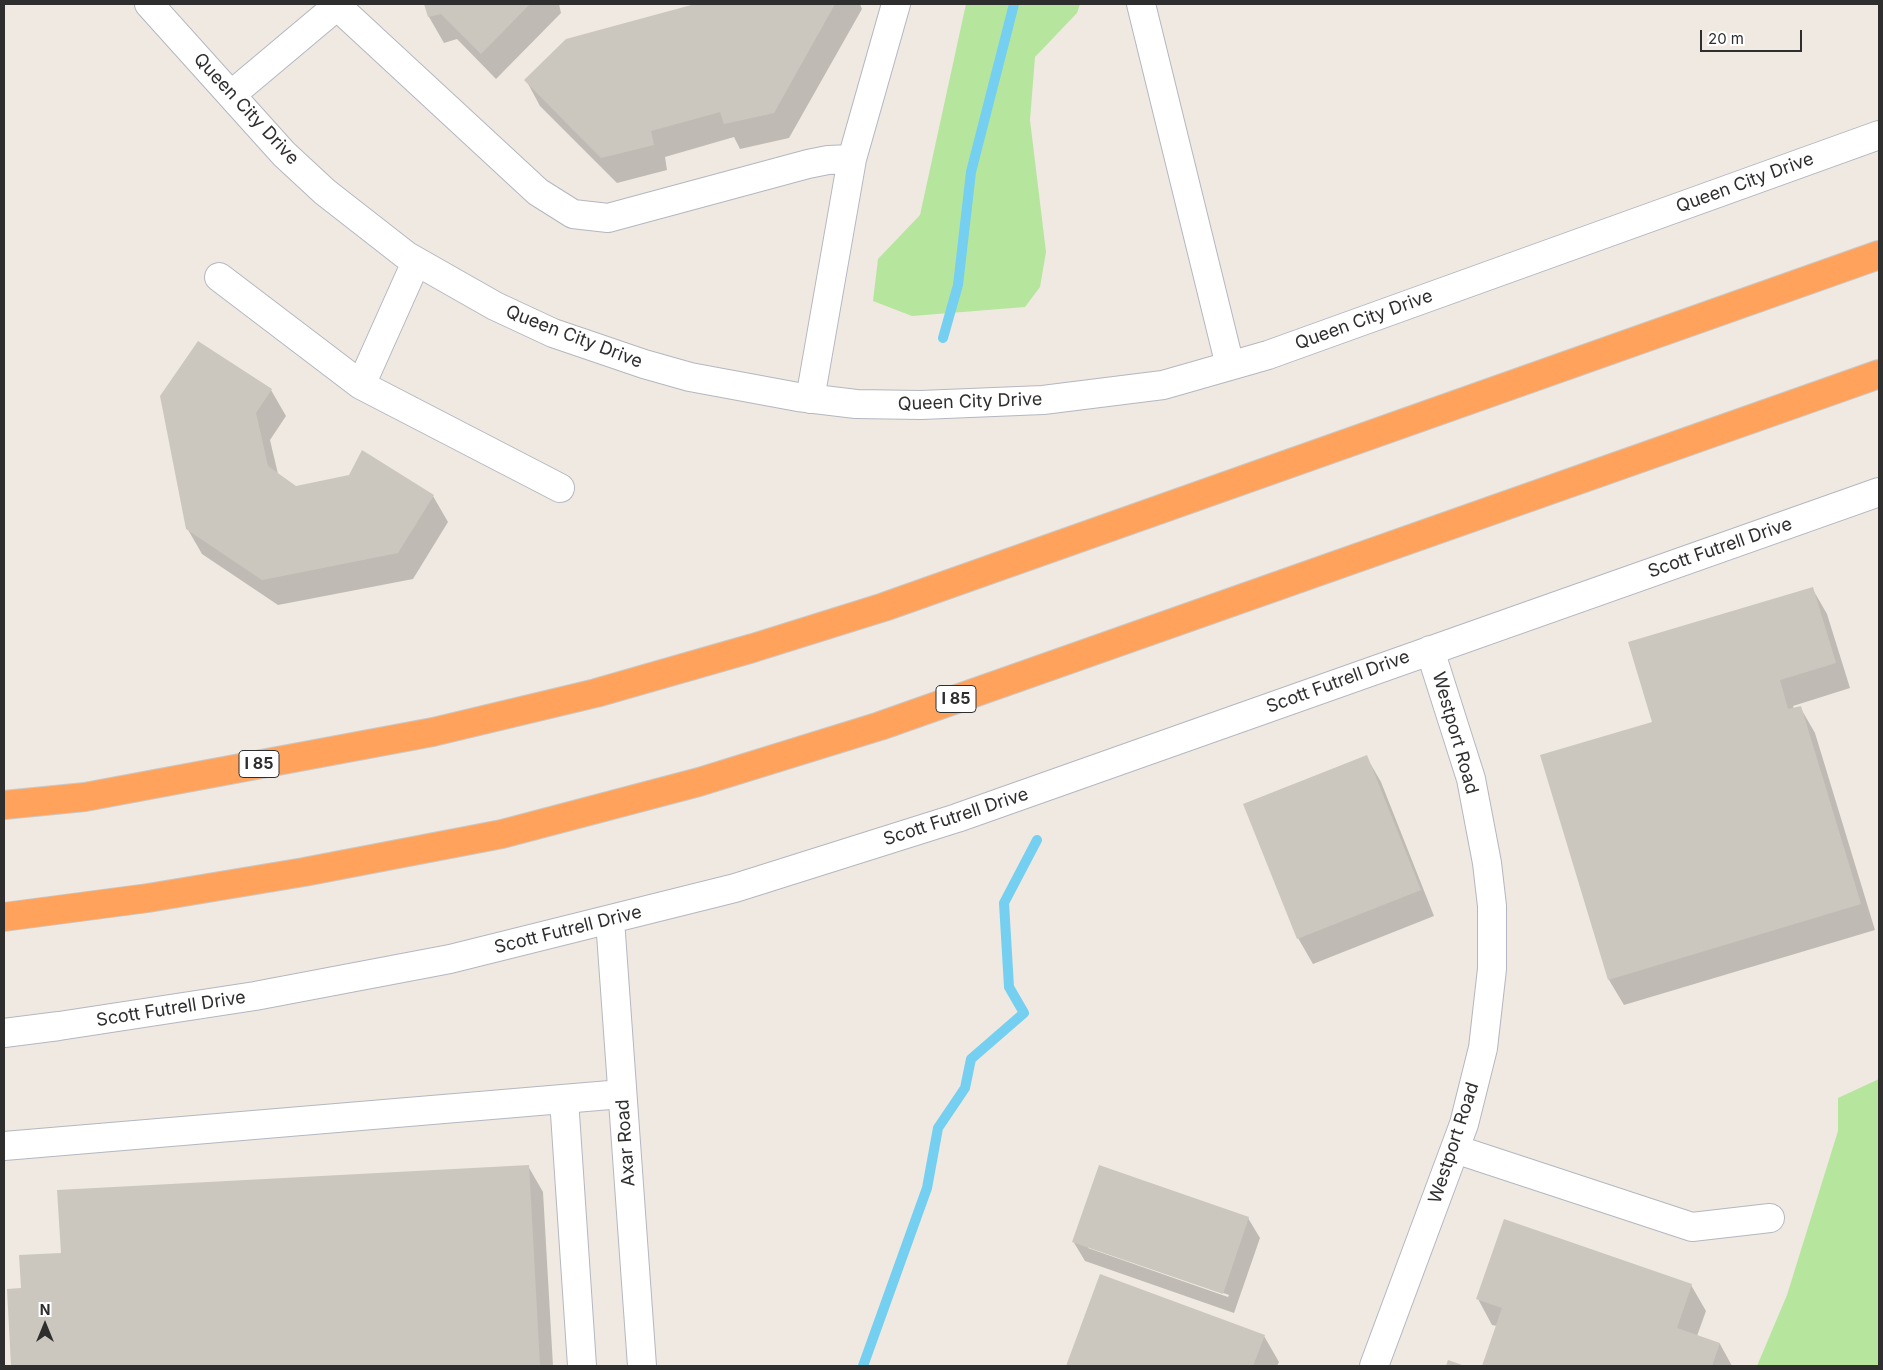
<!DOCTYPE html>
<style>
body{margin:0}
#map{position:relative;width:1883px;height:1370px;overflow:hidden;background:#efe9e1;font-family:Inter,sans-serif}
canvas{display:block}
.frame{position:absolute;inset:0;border:5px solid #2e2e2e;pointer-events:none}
.north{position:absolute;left:20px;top:1300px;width:50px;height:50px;-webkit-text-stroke:4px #fff;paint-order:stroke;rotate:0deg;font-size:14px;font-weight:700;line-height:20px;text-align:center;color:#2e2e2e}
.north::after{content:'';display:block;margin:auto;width:18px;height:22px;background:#2e2e2e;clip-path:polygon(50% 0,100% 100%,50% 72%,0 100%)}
.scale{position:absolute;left:1700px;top:30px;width:102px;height:22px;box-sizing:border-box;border:2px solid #2e2e2e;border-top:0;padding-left:6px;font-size:15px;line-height:18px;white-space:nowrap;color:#2e2e2e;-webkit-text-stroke:4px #fff;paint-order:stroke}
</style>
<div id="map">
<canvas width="1883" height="1370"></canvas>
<div class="frame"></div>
<div class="north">N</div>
<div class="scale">20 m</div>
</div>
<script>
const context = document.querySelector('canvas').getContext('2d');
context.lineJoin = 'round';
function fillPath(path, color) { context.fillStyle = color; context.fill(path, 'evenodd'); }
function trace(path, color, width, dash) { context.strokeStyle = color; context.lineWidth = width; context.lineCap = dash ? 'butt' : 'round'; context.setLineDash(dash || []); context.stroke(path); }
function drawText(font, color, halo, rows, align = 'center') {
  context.font = font + ' Inter,sans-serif'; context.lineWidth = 4; context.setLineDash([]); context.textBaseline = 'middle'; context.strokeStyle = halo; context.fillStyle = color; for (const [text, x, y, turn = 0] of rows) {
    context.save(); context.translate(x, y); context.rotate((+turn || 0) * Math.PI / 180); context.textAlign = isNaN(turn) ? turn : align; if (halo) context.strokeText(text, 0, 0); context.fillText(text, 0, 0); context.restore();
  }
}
const green = new Path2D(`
 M966,4h114l-3,9 -42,44 -5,63 16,132 -6,35 -15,20 -113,9 -39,-15 5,-42 42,-44z
 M1879,1079v287h-122l30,-71 51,-164v-33z`);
const shadow = new Path2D(`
 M426,4h133l2,9 -65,66 -39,-40 -13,4 -15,-26z
 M696,4h164l2,5 -73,129 -49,11 -6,-12 -69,20 2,13 -50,13 -77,-77 -14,-26 168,-74z
 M271,390l15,26 -16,24 8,34 17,13 138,9 15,26 -35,57 -135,26 -76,-51 -15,-26 -25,-132z
 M1812,588l15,26 23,74 -57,18 1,3 6,-2 15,26 60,197 -251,75 -15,-25 45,-257z
 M1366,756l15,26 53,134 -121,48 -15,-26z
 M528,1166l15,26 10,174h-541l-4,-76 14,-1 40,-35z
 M1248,1218l12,20 -26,75 -149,-52 -12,-20zM1088,1246l141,49 -1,2 -140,-49z
 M1101,1276l163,60 15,26 -2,4h-210z
 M1691,1285l15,26 -9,25 23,8 12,22h-249l14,-40 -5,-1 -14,-26z`);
const stream = new Path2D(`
 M943,338l15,-53 13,-113 43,-168
 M863,1366l64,-178 11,-60 27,-40 6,-29 53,-46 -15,-26 -5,-84 33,-63`);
const building = new Path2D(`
 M424,4h106l-49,50 -40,-40 -13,3z
 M695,4h140l-61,109 -50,11 -4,-12 -69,19 3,14 -53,13 -77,-78 42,-41z
 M198,341l74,48 -16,24 12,53 28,20 53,-11 13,-25 72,45 -36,58 -136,27 -76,-51 -26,-133z
 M1813,587l23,76 -56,17 8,29 13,-3 60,198 -253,76 -68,-225 112,-33 -24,-80z
 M1367,755l54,135 -124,49 -54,-135z
 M529,1165l11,201h-529l-4,-77 14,-1 -2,-33 42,-2 -4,-63z
 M1099,1165l150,52 -26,77 -151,-52z
 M1504,1219l188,65 -15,44 43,15 -8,23h-230l20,-58 -26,-9z
 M1100,1274l165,61 -12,31h-187z
 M1448,1360l17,6h-19z`);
const minor = new Path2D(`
 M149,4l135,150 41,38 82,64 88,50 58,27 91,31 46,13 108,20 58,7 65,1 122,-5 120,-15 105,-30 611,-220
 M336,4l1,2 201,186 35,22 35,4 200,-54 20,-4 24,-1 44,-155
 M1141,4l89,362
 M231,95l106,-89
 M416,262l-55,123 199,103
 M219,277l142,108
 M810,399l42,-240
 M610,920l32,446
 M4,1033l55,-7 196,-30 195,-37 285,-71 222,-70 922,-326
 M564,1099l18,267
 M4,1146l618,-52
 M1455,1149l237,78 78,-9
 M1374,1366l90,-242 19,-76 9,-79v-63l-5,-43 -16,-84 -41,-129`);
const highway = new Path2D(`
 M4,805l81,-8 348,-65 163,-39 157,-45 131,-41 995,-352
 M4,917l144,-19 156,-26 198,-38 197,-52 181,-56 999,-352`);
const shields = [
 [956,699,40],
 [259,764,40]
];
const shieldNames = [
 ["I 85",956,699],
 ["I 85",259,764]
];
const streetNames = [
 ["Queen City Drive",246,109,47],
 ["Queen City Drive",1745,183,-20],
 ["Queen City Drive",1364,320,-20],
 ["Queen City Drive",574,337,21],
 ["Queen City Drive",970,402,-2],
 ["Scott Futrell Drive",1720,548,-19],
 ["Scott Futrell Drive",1338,682,-20],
 ["Westport Road",1455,733,74],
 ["Scott Futrell Drive",956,817,-18],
 ["Scott Futrell Drive",568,930,-14],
 ["Scott Futrell Drive",171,1009,-9],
 ["Axar Road",626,1143,-94],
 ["Westport Road",1454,1143,-72]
];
fillPath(green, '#b6e59e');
fillPath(shadow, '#0003');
trace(stream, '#75cff0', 10);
fillPath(building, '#cbc7bf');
trace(minor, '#b4b7c1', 30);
trace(highway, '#c9c9c9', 30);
trace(minor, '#fff', 28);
trace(highway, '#ffa35c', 28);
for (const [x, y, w] of shields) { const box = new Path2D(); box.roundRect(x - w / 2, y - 13.5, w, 27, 4); context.fillStyle = '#fff'; context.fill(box); trace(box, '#2e2e2e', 1); }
drawText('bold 16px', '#2e2e2e', null, shieldNames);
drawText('18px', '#2e2e2e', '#fff', streetNames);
</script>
